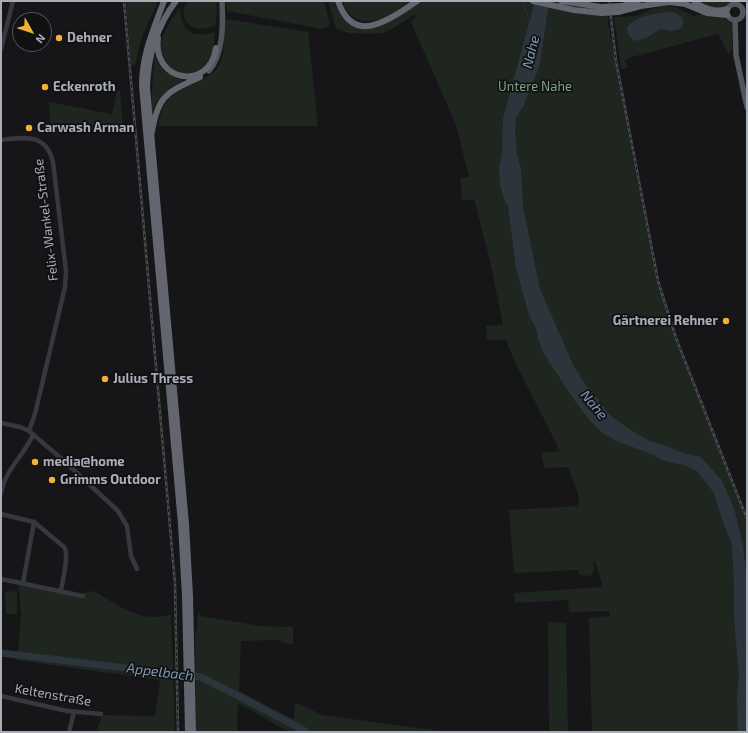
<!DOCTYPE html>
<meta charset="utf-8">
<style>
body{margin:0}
#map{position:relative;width:748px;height:733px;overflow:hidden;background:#161618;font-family:"Exo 2",sans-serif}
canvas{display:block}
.frame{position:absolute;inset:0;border:2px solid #a8adb8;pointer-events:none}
.north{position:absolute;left:12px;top:12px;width:40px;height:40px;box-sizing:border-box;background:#111113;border:1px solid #4d4f55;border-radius:50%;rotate:129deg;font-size:11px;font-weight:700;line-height:16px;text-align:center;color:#a8adb8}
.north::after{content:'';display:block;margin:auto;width:14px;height:18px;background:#f2b134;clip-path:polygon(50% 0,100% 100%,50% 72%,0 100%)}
</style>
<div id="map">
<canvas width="748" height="733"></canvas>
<div class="frame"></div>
<div class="north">N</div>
</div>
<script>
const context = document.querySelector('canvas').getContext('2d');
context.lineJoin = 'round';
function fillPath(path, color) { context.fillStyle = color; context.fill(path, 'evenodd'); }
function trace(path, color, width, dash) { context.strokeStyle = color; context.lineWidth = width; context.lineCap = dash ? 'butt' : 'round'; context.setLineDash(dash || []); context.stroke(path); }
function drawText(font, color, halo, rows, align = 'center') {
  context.font = font + ' "Exo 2",sans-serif'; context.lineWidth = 3.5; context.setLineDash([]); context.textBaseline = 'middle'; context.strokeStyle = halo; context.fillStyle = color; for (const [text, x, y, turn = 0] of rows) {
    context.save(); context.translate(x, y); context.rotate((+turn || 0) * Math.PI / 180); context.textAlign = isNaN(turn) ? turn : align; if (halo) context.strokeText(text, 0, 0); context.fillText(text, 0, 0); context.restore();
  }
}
const green = new Path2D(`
 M126,1h33c-12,21 -20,41 -24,65l-4,-1z
 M188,1h29l-1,23c-21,14 -42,-6 -28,-23z
 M226,1h98l6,23 -3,3 -4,2 -96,-18z
 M328,1h6c11,31 34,34 59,18 10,-6 15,-7 21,-18h110l27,6 56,7 5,31 23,126 22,110 18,58 56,140 16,45v208h-155l-3,-114 21,-2 -1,-5 -40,1 -1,-12 -53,3 -1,-10 89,-6 -8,-26 -2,2 1,8 -3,5 -12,-1 -1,-5 -64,3 -5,-63 68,-4 2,-5v-4l-11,-30 -24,1 -3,-15 19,-2 -47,-93 -7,-18h-19l-1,-14 17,-1 -12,-60 -17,-66 -12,2 -2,-23 9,-1 -13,-52 -45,-103 5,-5v-3l-21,13 -12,6 -13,1 -21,-1 -12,-4 -2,-4z
 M343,1h67c-15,11 -36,28 -55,17 -7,-4 -10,-9 -12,-17z
 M698,1h31v1l-3,5c-10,2 -20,0 -28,-6z
 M667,6l10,2 17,8c13,-4 30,-2 38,9v24l-3,6 -11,-21 -86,23 -7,3 3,8 -7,1 -7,-52 22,-1 19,-8z
 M180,7c0,24 12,32 35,25 -1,10 -1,21 -8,30 -15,20 -44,12 -46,-14 -1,-12 12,-31 19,-41z
 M225,19l83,13 10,94h-160c6,-33 17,-32 43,-46 7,-3 13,-7 17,-13 8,-11 6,-35 7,-48z
 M155,55c5,15 14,21 29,25 -16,8 -26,17 -32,33v-25z
 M117,91h3l3,36 -72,7 -2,-32 63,12z
 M19,585l63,12 1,-4 11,-2c26,15 47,33 77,23l4,118h-79l6,-17 53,1 5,-36 -143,-20 4,-43z
 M17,591v23h-11l-1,-22z
 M198,612l3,4 59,10 33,1v18l-15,-5 -37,1 -2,50 52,27 3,1 1,-17 27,13 126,17h-159l-51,-29 -1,29h-41l-1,-98 2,-5z
 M548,622l18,1 2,109h-19z`);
const water = new Path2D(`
 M535,1h14l-9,63 -16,41 -8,13 -1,11 2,25 4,15 2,38 17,82 33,76 12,19 26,32 24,17 15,8 16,5 17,7 18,4 21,24 12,27 9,37 4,36v151h-9l-1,-37 2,-19 -5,-57v-35l-2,-39 -10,-26 -8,-26 -17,-22 -13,-6 -23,-5 -7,-5 -35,-13 -15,-8 -13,-12 -16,-21 -31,-47 -6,-16 -2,-10 -7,-13 -13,-47 -8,-62 -4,-7 -4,-14 -1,-17 3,-15 1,-34z
 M668,12l7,1 7,4 1,7 -3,5 -10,2 -9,-2c-9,4 -15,11 -26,12l-6,-5 -2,-8c5,-11 30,-15 41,-16z`);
const stream = new Path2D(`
 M523,1l6,20`);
const river = new Path2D(`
 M1,653l200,24 30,15 76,40`);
const minor = new Path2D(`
 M1,49l12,-48
 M1,140c24,-3 45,-7 52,22l13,109 -1,16 -30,127 -6,17
 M1,423l19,4 9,4 34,29 55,51 9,15 4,30 6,13
 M1,493c4,-23 23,-38 32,-58
 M1,514l33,8 30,25c6,8 -2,34 -3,44
 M1,579l82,17
 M23,583l11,-61
 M1,696l66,15 34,3
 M69,732l5,-20`);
const major = new Path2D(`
 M727 12a8 8 0 1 1 16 0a8 8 0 1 1-16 0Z
 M735,20l1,35 11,52
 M209,71c15,-17 14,-49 13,-70`);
const highway = new Path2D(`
 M164,1c-11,30 -22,53 -22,85l39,438 4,72 3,136
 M176,1c-19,25 -28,55 -29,86l39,437 4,72 3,136
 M338,1c16,47 53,17 79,0
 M533,1l41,9 28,3
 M561,1l40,6
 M694,1c9,8 22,12 33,8
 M622,6l16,-5
 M618,12l23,-6 28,-4 16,2 22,9 20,2
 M158,38c-6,45 52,53 58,10
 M152,132c6,-38 16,-40 48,-55`);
const rail = new Path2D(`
 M124,1l51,583 3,148
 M609,1l7,60 42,220 18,57 71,181`);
const highwayBridge = new Path2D(`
 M601,7l21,-1
 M602,13l16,-1`);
const markers = [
 [59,38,4,"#f2b134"],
 [45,87,4,"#f2b134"],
 [29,128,4,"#f2b134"],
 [726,321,4,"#f2b134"],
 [105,379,4,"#f2b134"],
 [35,462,4,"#f2b134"],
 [52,480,4,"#f2b134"]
];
const poiNames = [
 ["Dehner",67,38],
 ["Eckenroth",53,87],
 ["Carwash Arman",37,128],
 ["Gärtnerei Rehner",718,321,"right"],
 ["Julius Thress",113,379],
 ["media@home",43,462],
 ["Grimms Outdoor",60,480]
];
const parkNames = [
 ["Untere Nahe",535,87]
];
const streetNames = [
 ["Felix-Wankel-Straße",46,220,-97],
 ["Keltenstraße",53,695,10]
];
const waterNames = [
 ["Nahe",531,52,-76],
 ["Nahe",594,405,50],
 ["Appelbach",160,672,7]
];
fillPath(green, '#1e261f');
fillPath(water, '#2c353c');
trace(stream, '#2c353c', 1);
trace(river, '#2c353c', 7);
trace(minor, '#37383d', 4.5);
trace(major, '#53555c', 5.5);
trace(highway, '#63666e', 6);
trace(rail, '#4a4c52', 2.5);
trace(rail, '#111113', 1, [3]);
trace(highwayBridge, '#63666e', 6);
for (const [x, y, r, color] of markers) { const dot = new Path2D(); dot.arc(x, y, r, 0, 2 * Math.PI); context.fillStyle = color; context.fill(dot); trace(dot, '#111113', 1.5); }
drawText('bold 13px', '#a8adb8', '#111113', poiNames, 'left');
drawText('13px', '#7fa381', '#111113', parkNames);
drawText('13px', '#a8adb8', '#111113', streetNames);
drawText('italic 14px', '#7f9bb3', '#111113', waterNames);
</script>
